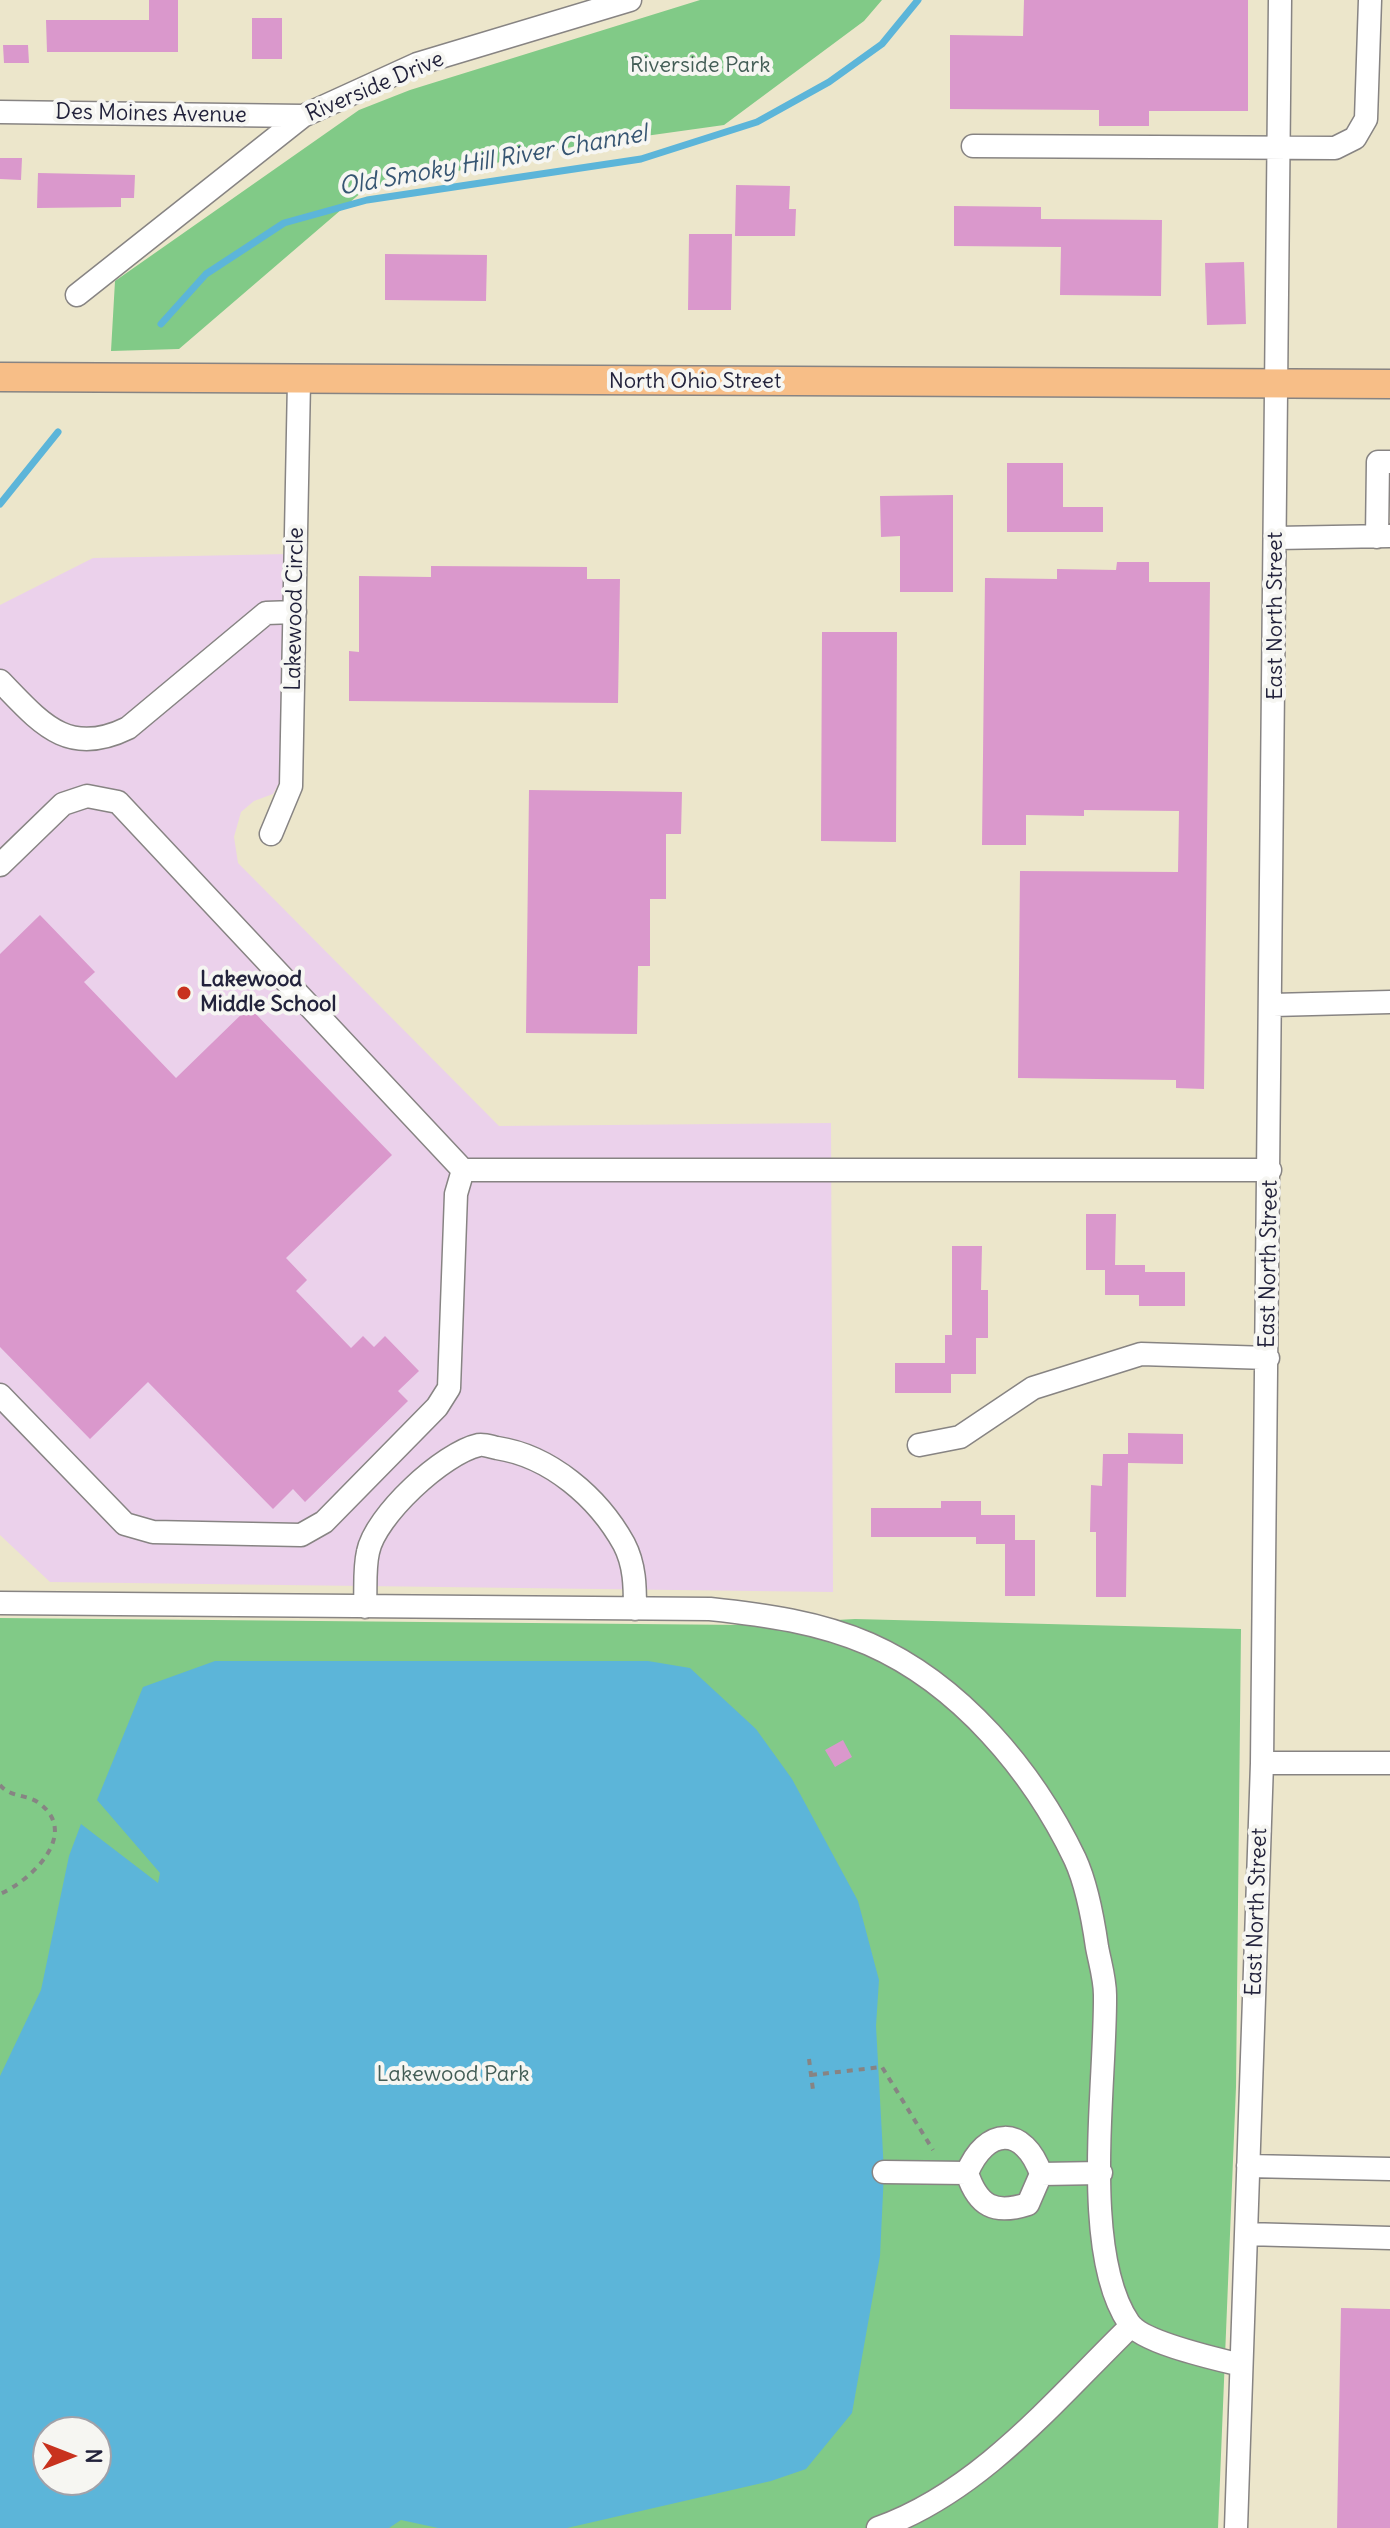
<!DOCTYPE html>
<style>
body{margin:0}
#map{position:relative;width:1390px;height:2528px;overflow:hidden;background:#ece6cb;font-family:Delius,sans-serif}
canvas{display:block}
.north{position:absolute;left:32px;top:2416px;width:80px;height:80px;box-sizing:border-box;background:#f6f6f2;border:2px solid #a1a1a9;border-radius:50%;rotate:90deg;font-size:22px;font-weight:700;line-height:32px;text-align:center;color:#22223b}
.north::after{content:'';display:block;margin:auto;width:28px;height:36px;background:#c8321e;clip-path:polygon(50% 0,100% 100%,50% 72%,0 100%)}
</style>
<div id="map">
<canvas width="1390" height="2528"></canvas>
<div class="north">N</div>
</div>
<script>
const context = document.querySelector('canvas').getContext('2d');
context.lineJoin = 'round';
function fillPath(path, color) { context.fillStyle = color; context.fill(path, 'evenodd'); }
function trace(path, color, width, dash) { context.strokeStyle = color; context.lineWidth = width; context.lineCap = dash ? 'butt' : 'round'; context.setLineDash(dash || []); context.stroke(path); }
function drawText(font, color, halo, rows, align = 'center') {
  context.font = font + ' Delius,sans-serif'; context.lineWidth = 8; context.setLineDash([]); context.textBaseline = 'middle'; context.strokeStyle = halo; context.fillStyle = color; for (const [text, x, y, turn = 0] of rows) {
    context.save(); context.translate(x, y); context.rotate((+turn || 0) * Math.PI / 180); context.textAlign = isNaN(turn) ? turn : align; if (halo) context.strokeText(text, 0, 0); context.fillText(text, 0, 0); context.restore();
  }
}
const built = new Path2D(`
 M288,554l-6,224 -9,16 -19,7 -13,11 -7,25 4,26 261,263 332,-3 2,469 -783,-10 -50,-47v-930l93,-47z`);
const green = new Path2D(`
 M700,0h182l-18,21 -140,104 -143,20 -218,46 -184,158 -68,2 4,-70 244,-171 51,-20z
 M0,1618l744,7 111,-6 386,10 -5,458 -18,441h-1218zM48,2432h48v48h-48z`);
const water = new Path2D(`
 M215,1661h433l42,7 66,61 36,50 66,122 21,79 -3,46 8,146 -4,84 -28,157 -46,56 -35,12 -204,47h-129l-37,-8 -12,8h-389v-452l41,-86 28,-134 12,-32 77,59 2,-10 -63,-73 46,-113zM48,2432h48v48h-48z`);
const stream = new Path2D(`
 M161,324l45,-50 78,-51 83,-23 274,-41 116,-37 72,-40 53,-38 36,-44
 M0,504l58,-72`);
const building = new Path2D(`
 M149,0h29v52h-131l-1,-32h103z
 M1024,0h224v111h-99v15h-50v-16l-149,-1v-74l73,1z
 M252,18h30v41h-30z
 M3,45h25l1,18h-25z
 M0,158h22l-1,22 -21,-1z
 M38,173l97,2 -1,23h-13v9l-84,1z
 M736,185l54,1 -1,23h7l-1,27h-60z
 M954,206l87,1v12l121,1 -1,76 -101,-1 1,-48 -107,-1z
 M689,234h43l-1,76h-43z
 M385,254l102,1 -1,46 -101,-1z
 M1244,262l2,62 -39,1 -2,-62z
 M1007,463h56v44h40v25h-96z
 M953,495v97h-53v-56l-19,1 -1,-41z
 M1117,562h32v20h61l-6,507 -28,-1v-8l-158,-2 2,-207 158,1 1,-61 -95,-1v6l-58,-1v30h-44l3,-267 72,1v-10l59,1z
 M431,566l156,1v12h33l-2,124 -269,-2v-50l10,1v-76l72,1z
 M822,632h75l-1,210 -75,-1z
 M529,790l153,2 -1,42h-15v65h-16v67h-12l-1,68 -111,-1z
 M40,915l55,57 -11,10 92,96 73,-71 143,148 -106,103 21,22 -11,11 55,57 12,-12 11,11 11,-11 34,35 -21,20 10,10 -103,101 -12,-13 -20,20 -125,-127 -58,57 -90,-92v-393z
 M1086,1214h30l-1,51h30v7h40v34h-46v-11h-34v-25h-19z
 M952,1246h30l-1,44h7v48h-12v36h-25v19h-56v-30h50v-28h7z
 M1128,1433l55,1v30l-55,-1 -2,134h-30v-65h-6l1,-47 11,1 1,-32h25z
 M941,1501h40v14h34v25h20v56h-30v-52h-29v-7h-105v-29h70z
 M843,1740l9,17 -17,10 -10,-17z
 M1341,2308l49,1v219h-53z`);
const path = new Path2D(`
 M0,1785c11,13 27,9 39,18 42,31 -9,78 -39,91
 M809,2059l4,31
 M811,2075l71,-8 51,83`);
const minor = new Path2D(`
 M0,112l303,4
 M973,146l362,2 20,-10 11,-19 4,-119
 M77,295l226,-179 114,-52 213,-64
 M1377,537l1,-75h12
 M1276,538l114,-2
 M0,681c40,41 67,77 128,47l138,-115 29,-1
 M271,834l20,-48 8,-405
 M0,865l63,-61 24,-8 31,6 345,368h807
 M1273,1005l117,-3
 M0,1395l125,129 28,8 148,3 23,-13 113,-115 12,-19 7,-194 7,-24
 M919,1445l41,-8 73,-49 108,-34 127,4
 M0,1603l710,6c56,6 108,13 159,35 91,40 164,127 206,215 12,26 18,60 22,88 3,16 8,32 8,48 1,88 -25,256 24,328 14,20 88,36 112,42
 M365,1607c1,-18 -1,-38 3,-55 7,-36 75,-99 111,-107 5,-1 13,2 18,3 53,8 101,49 127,96 11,21 11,43 11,65
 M1262,1763h128
 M1248,2166l142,3
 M884,2172l83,1
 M1041,2174c-17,-49 -55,-47 -74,-1 11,33 27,42 61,31l13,-30 60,-1
 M1246,2234l144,4
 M878,2528c102,-36 177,-128 253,-202
 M1236,2528l26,-765 18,-1763`);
const major = new Path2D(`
 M0,377l1390,7`);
const markers = [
 [184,993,8,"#c8321e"]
];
const parkNames = [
 ["Riverside Park",700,66],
 ["Lakewood Park",453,2075]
];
const streetNames = [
 ["Riverside Drive",375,87,-23],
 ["Des Moines Avenue",151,114,1],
 ["North Ohio Street",695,382],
 ["Lakewood Circle",295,609,-89],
 ["East North Street",1276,616,-90],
 ["East North Street",1269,1264,-89],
 ["East North Street",1257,1912,-88]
];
const poiNames = [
 ["Lakewood",200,980],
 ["Middle School",200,1005]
];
const waterNames = [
 ["Old Smoky Hill River Channel",493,161,-10]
];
fillPath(built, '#ebd1eb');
fillPath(green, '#81ca87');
fillPath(water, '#5cb5d9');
trace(stream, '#5cb5d9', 7);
fillPath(building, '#da98cc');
trace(minor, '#878483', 25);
trace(major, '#878483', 31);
trace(path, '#878483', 4, [6, 6]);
trace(minor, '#fff', 22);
trace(major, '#f7be87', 28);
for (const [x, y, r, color] of markers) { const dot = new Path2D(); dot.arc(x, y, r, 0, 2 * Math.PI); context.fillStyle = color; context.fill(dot); trace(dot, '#f6f6f2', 3); }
drawText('22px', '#435d56', '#f6f6f2', parkNames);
drawText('22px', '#22223b', '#f6f6f2', streetNames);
drawText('bold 22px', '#22223b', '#f6f6f2', poiNames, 'left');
drawText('italic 24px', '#365572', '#f6f6f2', waterNames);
</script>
